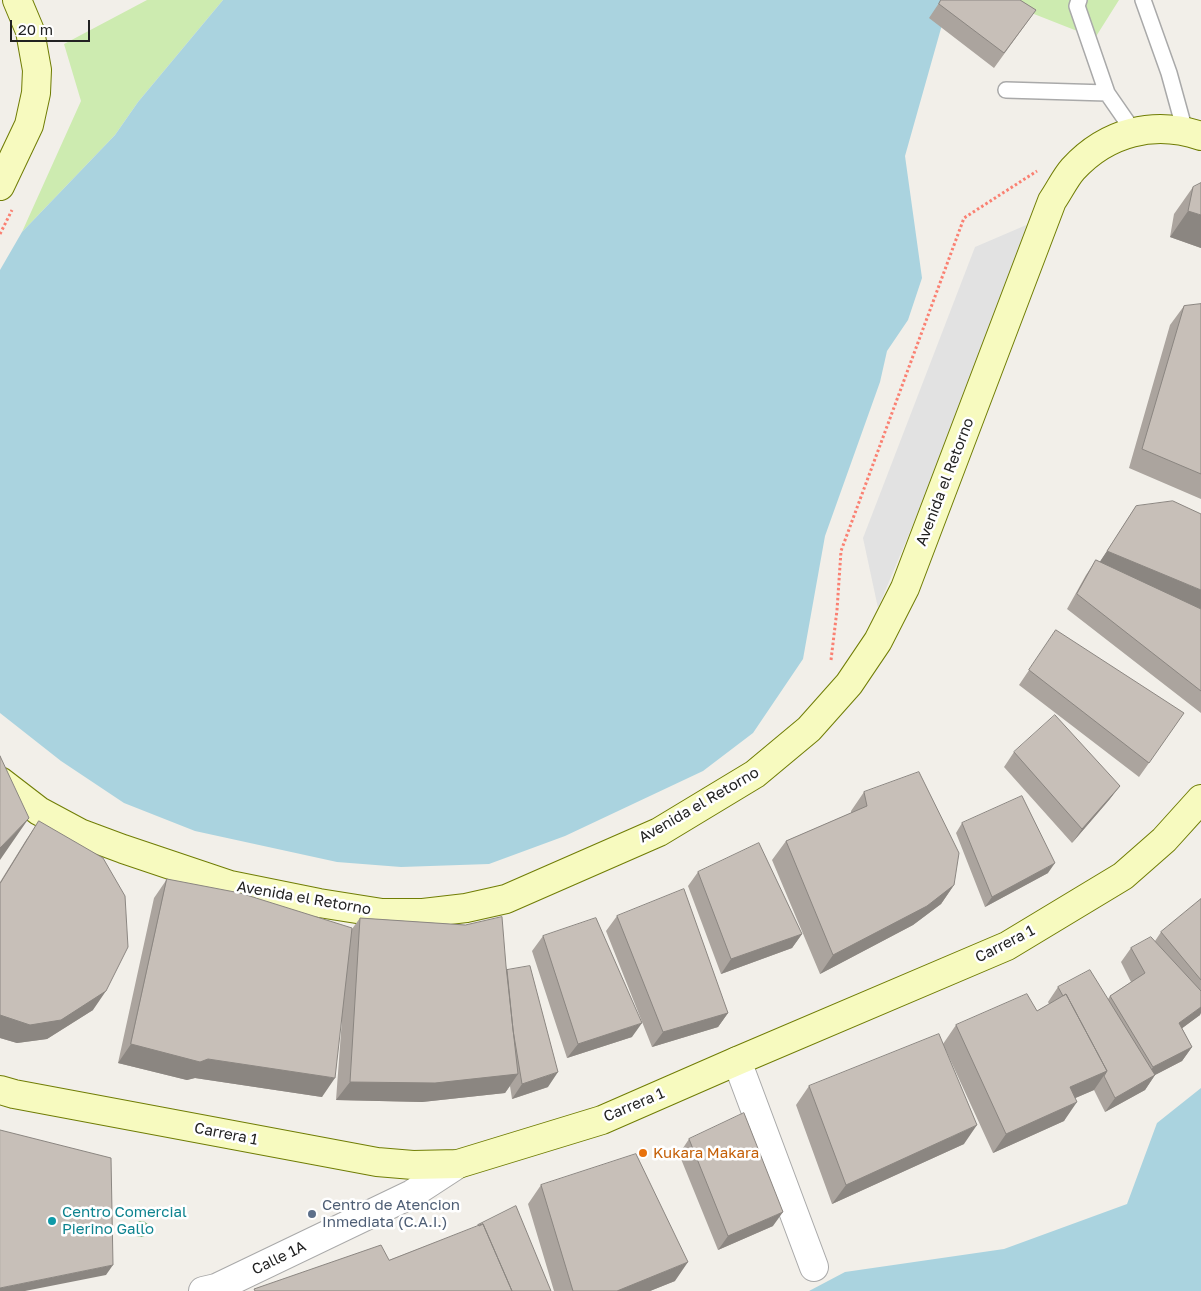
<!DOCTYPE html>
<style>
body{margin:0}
#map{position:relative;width:1201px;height:1291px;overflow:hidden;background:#f2efe9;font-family:"Golos Text",sans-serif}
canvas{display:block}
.scale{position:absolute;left:10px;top:20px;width:80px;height:22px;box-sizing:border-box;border:2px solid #222;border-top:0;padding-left:6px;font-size:15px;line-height:18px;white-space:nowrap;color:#222;-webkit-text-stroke:4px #fff;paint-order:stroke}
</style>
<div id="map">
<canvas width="1201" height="1291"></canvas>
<div class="scale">20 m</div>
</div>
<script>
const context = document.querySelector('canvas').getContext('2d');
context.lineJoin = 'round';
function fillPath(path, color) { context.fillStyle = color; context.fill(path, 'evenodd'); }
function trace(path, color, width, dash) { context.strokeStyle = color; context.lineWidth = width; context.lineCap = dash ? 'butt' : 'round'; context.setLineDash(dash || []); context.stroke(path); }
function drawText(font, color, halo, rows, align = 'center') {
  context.font = font + ' "Golos Text",sans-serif'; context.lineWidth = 5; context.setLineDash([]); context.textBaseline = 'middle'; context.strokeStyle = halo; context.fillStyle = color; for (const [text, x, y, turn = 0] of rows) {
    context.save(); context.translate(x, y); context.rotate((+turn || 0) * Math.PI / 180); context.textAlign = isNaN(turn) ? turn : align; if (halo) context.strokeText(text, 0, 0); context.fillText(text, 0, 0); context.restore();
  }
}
const grass = new Path2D(`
 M147,0h76l-85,102 -23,33 -93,97 59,-131 -17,-57z
 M1007,0h112l-24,38 -61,-24z`);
const parking = new Path2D(`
 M1031,223l-65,175 -88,210 -15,-70 112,-291z`);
const water = new Path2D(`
 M223,0h726l-44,156 17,122 -14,42 -21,31 -7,31 -55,154 -22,123 -50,74 -50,38 -138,65 -76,28 -88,3 -64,-5 -142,-31 -71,-28 -63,-42 -61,-48v-443l22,-38 93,-97 23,-33z
 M1201,1088v203h-392l36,-19 159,-23 123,-45 30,-81z`);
const path = new Path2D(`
 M0,234l12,-24
 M831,660l6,-50 4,-59 123,-333 73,-47`);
const service = new Path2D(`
 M1079,0l-2,6 30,87
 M1143,0l26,73 16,58
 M1006,90l101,3 27,39`);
const minor = new Path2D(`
 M737,1061l77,206
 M203,1291l13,-3 196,-94 46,-30`);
const secondary = new Path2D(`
 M0,186l29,-61 7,-32 1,-23 -7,-39 -13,-31
 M0,781l39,30 41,22 43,16 107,36 89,18 63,10h41l43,-5 40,-9 153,-67 96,-58 54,-45 40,-45 29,-43 27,-53 147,-387c7,-10 13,-23 21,-32 34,-37 81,-49 128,-33
 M0,1090l14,4 363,68 36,3 45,-1 144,-44 135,-59 270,-115 116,-70 41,-36 37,-41`);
const trees = [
 [141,1229]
];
const wall = new Path2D(`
 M941,0h79l16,10 -42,58 -65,-50z
 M1193,187l8,61 -31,-11 4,-23z
 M1201,304v195l-72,-31 41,-143 14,-19z
 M1136,506l65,103v104l-134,-104 19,-34 10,-15 4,2z
 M1056,630l93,133 -10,14 -120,-92z
 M1014,752l106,34 -11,14 -37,43 -68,-76z
 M864,792l90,93 -13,19 -28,21 -93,49 -48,-114 14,-19 65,-28v-2z
 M39,821l54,189 -46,29 -30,4 -17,-5v-156l26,-42z
 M962,823l86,50 -63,34 -29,-74z
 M698,872l104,62 -10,14 -71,26 -33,-88z
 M167,879l185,50 8,-11 105,7 42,45 41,117 -36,12 -2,-13 -5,7 -83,9 -86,-2 6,-81 -20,78 -127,-19 -8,2 -69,-17 36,-165z
 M1201,899v108l-1,8 -18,13 10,19 -10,14 -27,14 -10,15 -40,22 -11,-22 -19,8 -11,23 -71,32 -50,-109 13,-19 81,-14 12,-7 -1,-2 10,-15 50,12 2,-3 21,-14 -10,-20 10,-14 24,-7 6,-9z
 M617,916l111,97 -10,14 -66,20 -46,-116z
 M543,936l89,101 -65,21 -35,-107z
 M809,1086l155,58 -132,60 -36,-99z
 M689,1139l84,87 -55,24 -39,-96z
 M541,1185l134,96 -25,10h-96l-26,-87z`);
const shadedWall = new Path2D(`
 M1188,211l13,4v33l-31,-11z
 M1107,551l94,39v19l-104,-43z
 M1120,786l-11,14 -37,43 10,-14z
 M29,818l-29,42v-12z
 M1055,863l-7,10 -63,34 7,-10z
 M954,885l-13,19 -28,21 -93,49 13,-19z
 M802,934l-10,14 -71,26 10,-15z
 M106,991l-13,19 -46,29 -30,4 -17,-5v-23z
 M1201,1007v6l-1,2 -31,23 10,-15z
 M728,1013l-10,14 -66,20 11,-15z
 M642,1023l-10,14 -65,21 11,-14z
 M131,1044l77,15 127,19 -13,19 -127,-19 -8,2 -69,-17z
 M1192,1047l-10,14 -27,14 -10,15 -40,22 10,-14 28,-16 10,-15z
 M1107,1071l-13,19 -37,16 13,-19z
 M558,1072l-10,15 -36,12 10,-15z
 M518,1074l-13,19 -83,9 -86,-2 14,-18z
 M1077,1102l-13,19 -71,32 13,-19z
 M977,1125l-13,19 -132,60 14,-19z
 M783,1212l-10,14 -55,24 10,-14z
 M688,1262l-13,19 -25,10h-33z
 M113,1265l-7,10 -81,16h-25v-3z`);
const building = new Path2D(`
 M941,0h79l16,10 -32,43 -65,-49z
 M1201,183v32l-13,-4 5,-24z
 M1201,304v170l-59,-25 42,-143z
 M1173,501l28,13v76l-94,-39 29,-45z
 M1096,560l105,49v82l-124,-97z
 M1056,630l128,83 -35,50 -120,-93z
 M1055,715l65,71 -38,43 -68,-77z
 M0,756l29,62 -29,30z
 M919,772l40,81 -5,32 -27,21 -94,49 -47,-114 81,-35 -3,-14z
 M1022,796l33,67 -63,34 -30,-74z
 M39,821l64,37 22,38 3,51 -22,44 -45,29 -31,5 -30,-10v-131z
 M759,843l43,91 -71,25 -33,-87z
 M167,879l73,14 112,35 -17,150 -127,-19 -8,3 -69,-18z
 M684,889l44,124 -65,19 -46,-116z
 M1201,899v81l-40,-48z
 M502,917l4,49 12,108 -83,9 -85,-1 10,-164 105,7z
 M596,918l46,105 -64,21 -35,-108z
 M1151,937l50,54v16l-22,16 13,24 -39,20 -43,-71 35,-23 -14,-25z
 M530,966l28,106 -36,12 -9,-54 -6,-60z
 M1090,970l65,105 -40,23 -11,-22 3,-5 -41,-77 -3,2 -5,-9z
 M1027,994l10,17 29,-17 41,77 -37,16 7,15 -71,32 -50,-109z
 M939,1034l38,91 -131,60 -37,-99z
 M744,1113l39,99 -55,24 -39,-97z
 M0,1130l111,28 2,107 -113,23z
 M636,1154l52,108 -71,29h-44l-32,-106z
 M516,1206l35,85h-39l-29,-67 -4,2 -1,-1z
 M483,1224l29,67h-257l-1,-2 127,-44 8,15z`);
const markers = [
 [643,1153,5,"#e8710a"],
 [312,1214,5,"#5c6f8a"],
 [52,1221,5,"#0f9aa8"]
];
const streetNames = [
 ["Avenida el Retorno",945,482,-69],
 ["Avenida el Retorno",699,805,-30],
 ["Avenida el Retorno",304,898,10],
 ["Carrera 1",1005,944,-27],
 ["Carrera 1",634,1105,-23],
 ["Carrera 1",226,1134,11],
 ["Calle 1A",279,1258,-26]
];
const foodNames = [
 ["Kukara Makara",653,1153]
];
const serviceNames = [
 ["Centro de Atencion",322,1205],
 ["Inmediata (C.A.I.)",322,1222]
];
const cultureNames = [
 ["Centro Comercial",62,1212],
 ["Pierino Gallo",62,1229]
];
fillPath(grass, '#cdebb0');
fillPath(parking, '#e2e2e2');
fillPath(water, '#aad3df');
trace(service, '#a9a9a9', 18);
trace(minor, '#a9a9a9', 30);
trace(secondary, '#707d05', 30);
trace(path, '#fa8072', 3, [2.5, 2.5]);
trace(service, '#fff', 15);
trace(minor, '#fff', 28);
trace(secondary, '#f7fabf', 28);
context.fillStyle = '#74b475';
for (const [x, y] of trees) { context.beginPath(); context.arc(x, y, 8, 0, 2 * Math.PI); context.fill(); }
fillPath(wall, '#aba49e');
fillPath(shadedWall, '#8b8681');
fillPath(building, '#c7bfb8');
trace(building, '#8b8681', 1);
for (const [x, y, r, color] of markers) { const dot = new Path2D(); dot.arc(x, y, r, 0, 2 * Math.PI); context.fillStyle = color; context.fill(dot); trace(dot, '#fff', 2); }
drawText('15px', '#222', '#fff', streetNames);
drawText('15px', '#c56008', '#fff', foodNames, 'left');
drawText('15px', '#4e5e75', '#fff', serviceNames, 'left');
drawText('15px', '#0d838f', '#fff', cultureNames, 'left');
</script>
